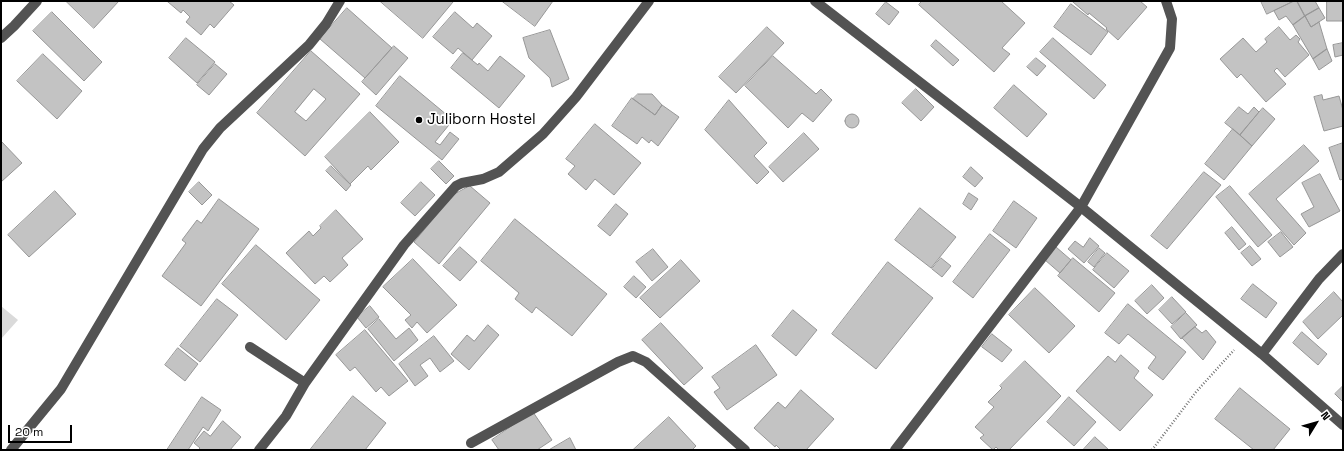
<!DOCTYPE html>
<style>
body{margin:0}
#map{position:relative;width:1344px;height:451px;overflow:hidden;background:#fff;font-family:"Space Grotesk",sans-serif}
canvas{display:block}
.frame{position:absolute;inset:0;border:2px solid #000;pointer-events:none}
.north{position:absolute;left:1296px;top:403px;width:40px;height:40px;-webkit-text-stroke:3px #fff;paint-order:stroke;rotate:53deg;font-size:11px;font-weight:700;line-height:16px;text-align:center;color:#000}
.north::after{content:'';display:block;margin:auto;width:14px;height:18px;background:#000;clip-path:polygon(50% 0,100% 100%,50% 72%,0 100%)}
.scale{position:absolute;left:8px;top:425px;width:64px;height:18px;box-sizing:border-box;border:2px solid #000;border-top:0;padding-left:5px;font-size:12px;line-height:14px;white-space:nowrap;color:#000;-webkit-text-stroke:3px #fff;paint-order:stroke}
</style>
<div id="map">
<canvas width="1344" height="451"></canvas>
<div class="frame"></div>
<div class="north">N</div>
<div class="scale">20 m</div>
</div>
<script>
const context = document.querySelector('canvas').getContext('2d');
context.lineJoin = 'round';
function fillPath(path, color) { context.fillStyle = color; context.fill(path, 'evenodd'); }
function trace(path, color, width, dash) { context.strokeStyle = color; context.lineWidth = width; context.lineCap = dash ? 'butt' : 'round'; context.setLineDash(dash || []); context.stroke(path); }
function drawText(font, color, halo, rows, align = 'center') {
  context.font = font + ' "Space Grotesk",sans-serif'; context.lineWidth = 3.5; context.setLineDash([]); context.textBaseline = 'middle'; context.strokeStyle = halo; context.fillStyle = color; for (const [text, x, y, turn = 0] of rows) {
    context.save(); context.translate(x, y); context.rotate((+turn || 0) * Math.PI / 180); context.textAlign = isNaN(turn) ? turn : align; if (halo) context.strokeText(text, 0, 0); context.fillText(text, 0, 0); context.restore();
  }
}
const green = new Path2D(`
 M1,306l17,14 -17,19z`);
const building = new Path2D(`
 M66,1h53l-25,27z
 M169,1h60l5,4 -20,23 -4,-4 -9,11 -15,-13 4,-5 -7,-7 -2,3 -13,-11z
 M380,1h72l1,1 -30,36z
 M502,1h51l-18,25z
 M922,1h79l24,22 -23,25 8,6 -16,18 -75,-67z
 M1074,1h66l7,6 -29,33 -12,-11 1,-1 -18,-15 -1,2 -15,-13z
 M1261,1h33l-27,13z
 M1294,1h3l8,15 -12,9 -7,-9 -7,4 -5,-9z
 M1297,1h18l4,7 -14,8z
 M1327,1h16v20h-16z
 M886,2l13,10 -10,13 -13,-11z
 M1071,4l37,28 -17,23 -37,-28z
 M347,8l45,40 -27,30 -45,-39z
 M1319,8l6,10 -14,9 -6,-11z
 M52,12l50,50 -18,19 -51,-50z
 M455,12l18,16 4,-5 15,13 -20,24 -14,-12 -5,6 -20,-17z
 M1305,16l6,11 8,-5 8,27 -14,10 -20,-34z
 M767,27l17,16 -48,50 -17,-16z
 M1279,27l11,13 6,-5 4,4 -2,3 11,13 -24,22 -8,-9 -3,3 12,13 -20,18 -25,-28 -4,4 -17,-19 23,-21 13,14 11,-10 -2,-3z
 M550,30l19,49 -17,8 -2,-9 -21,-20 -6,-20z
 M186,38l29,24 -18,21 -28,-25z
 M1053,38l53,47 -12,14 -54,-47z
 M936,40l23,20 -6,6 -22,-20z
 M1343,43v12l-8,2 -2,-12z
 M394,46l14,12 -32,37 -14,-13z
 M1327,49l5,12 -13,9 -6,-11z
 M311,51l49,43 -55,62 -48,-43zM314,89l12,10 -20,22 -11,-9z
 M463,53l15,12 1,-2 9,8 12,-15 25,20 -26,32 -48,-40z
 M43,54l39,37 -25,28 -40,-38z
 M773,56l43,38 5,-5 11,11 -19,22 -11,-9 -14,15 -43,-42z
 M1036,58l10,8 -9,10 -10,-9z
 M215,64l12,10 -18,21 -12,-10z
 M400,76l53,44 -18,22 5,3 10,-13 9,7 -17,21 -66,-54z
 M1014,85l33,29 -20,23 -33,-29z
 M916,89l18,18 -13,14 -19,-18z
 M638,94h14l10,11 -7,10 -22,-16z
 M1322,95l1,5 16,-4 4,14v16l-19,5 -10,-34z
 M632,98l23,17 7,-10 17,12 -21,29 -7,-6 -2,3 -7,-6 -5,7 -25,-18z
 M729,100l38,43 -13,13 15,16 -12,12 -52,-54z
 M1239,107l9,7 6,-7 5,5 -19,23 -15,-12z
 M1263,108l12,11 -23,27 -12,-11z
 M370,112l29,30 -28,28 -3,-4 -18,18 -25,-27z
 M845 121a7 7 0 1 1 14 0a7 7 0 1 1-14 0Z
 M595,124l46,39 -27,32 -19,-16 -9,11 -18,-16 7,-8 -9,-7z
 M1233,129l19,17 -28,34 -19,-16z
 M804,133l15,16 -36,33 -14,-15z
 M1,141l21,22 -21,19z
 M1343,143v36l-3,1 -11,-32z
 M1304,145l15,16 -43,38 30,34 -12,12 -45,-51z
 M439,161l15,15 -8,8 -15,-15z
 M331,166l20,19 -5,6 -20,-20z
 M971,167l12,11 -8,9 -12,-10z
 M1204,172l17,13 -54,64 -16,-13z
 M1320,174l20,37 -31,16 -8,-13 13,-7 -12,-24z
 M199,182l13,13 -10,10 -13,-13z
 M421,182l14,13 -20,21 -14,-13z
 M470,186l20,17 -51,61 -25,-22 39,-47z
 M1230,186l42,49 -14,12 -42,-50z
 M55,191l21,23 -47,43 -21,-22z
 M969,193l9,6 -7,11 -8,-6z
 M219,199l40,30 -58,77 -39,-30 24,-33 -4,-3 15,-20 4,3z
 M1014,201l23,17 -21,30 -23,-17z
 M616,204l12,10 -18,22 -12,-10z
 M920,208l36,29 -25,31 -36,-28z
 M336,210l27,29 -21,19 6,7 -18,17 -6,-6 -9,8 -29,-31 23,-22 4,5 8,-8 -1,-2z
 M515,219l92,75 -35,42 -36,-29 -4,6 -17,-14 4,-6 -38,-32z
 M1232,227l14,17 -7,6 -14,-17z
 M1281,232l12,15 -13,10 -12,-15z
 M990,234l20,16 -37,48 -20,-16z
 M1090,238l9,8 -15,17 -16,-14 7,-8 8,6z
 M256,245l64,55 -34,40 -64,-56z
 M1250,246l11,13 -9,7 -11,-13z
 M460,247l17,15 -17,19 -17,-15z
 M1056,247l15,13 -11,13 -15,-13z
 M1099,248l6,5 -11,14 -6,-5z
 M653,249l15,18 -16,14 -16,-19z
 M1107,253l22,18 -15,17 -21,-18z
 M941,258l10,8 -9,11 -10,-8z
 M1073,258l42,35 -16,19 -41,-36z
 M413,259l44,46 -30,28 -10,-11 -5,6 -7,-8 6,-5 -28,-28z
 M681,260l19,21 -40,37 -20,-20z
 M888,262l45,36 -57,71 -44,-35z
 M634,276l12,11 -10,11 -12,-11z
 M1253,284l24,19 -11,15 -25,-19z
 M1152,285l12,13 -17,16 -12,-13z
 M1035,288l40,38 -26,27 -40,-38z
 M1334,292l9,10v13l-25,24 -15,-17z
 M1172,297l14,15 -14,12 -13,-14z
 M217,299l21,16 -38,47 -20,-16z
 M1128,304l58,48 -23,28 -15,-12 8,-11 -28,-23 -9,10 -14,-11z
 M370,306l9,11 -13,11 -9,-11z
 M793,310l24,20 -21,26 -24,-20z
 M1186,313l11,12 -16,14 -10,-12z
 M379,319l17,20 13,-11 9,12 -24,21 -26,-32z
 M661,323l42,45 -19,17 -42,-45z
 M488,325l11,10 -30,35 -18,-16 16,-19 7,6z
 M1195,327l7,6 4,-3 10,12 -13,18 -21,-22z
 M365,330l43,51 -19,15 -8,-9 -5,5 -21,-25 -5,4 -14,-16z
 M1302,332l25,22 -9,11 -25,-22z
 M992,334l20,16 -10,12 -20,-15z
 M434,336l20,25 -14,11 -10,-14 -10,7 8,11 -13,10 -16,-22z
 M756,345l21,30 -50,35 -13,-18 6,-4 -8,-11z
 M178,348l20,16 -13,17 -20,-16z
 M1121,355l18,16 -5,7 19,17 -33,36 -44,-40 32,-35 7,6z
 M1025,361l36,35 -52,54h-10l-3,-3 -3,3 -13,-12 4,-3 -9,-8 19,-20 -6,-5 14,-14 -2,-2z
 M1343,386v16l-8,-8z
 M1240,388l50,41 -17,21h-19l-39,-31z
 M801,390l33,29 -28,31h-25l-5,-5 -1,2 -21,-19 24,-26 7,6z
 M353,396l33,27 -21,27h-55z
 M202,397l19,13 -13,21 -5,-4 -15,23h-21z
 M1069,397l27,25 -22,24 -27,-24z
 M533,412l19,28 -15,10h-38l-7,-10z
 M669,417l27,29 -4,4h-59z
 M223,421l18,16 -11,13h-32l2,-2 -6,-5 10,-12 6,5z
 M1095,437l14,13h-26z
 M570,438l6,12h-27z`);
const path = new Path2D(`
 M1152,450l44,-58 38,-42`);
const minor = new Path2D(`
 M815,1l266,206 89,-159 2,-29 -6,-18
 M1,38l13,-12 23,-25
 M250,347l55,36
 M1262,354l57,-75 24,-25
 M471,443l147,-81 15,-6 13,6 99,88
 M11,450l50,-61 142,-240 17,-21 89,-83 17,-21 14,-23
 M259,450l27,-34 19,-33 99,-138 52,-59 6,-3 21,-4 16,-7 44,-38 33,-37 73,-96
 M895,450l186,-243 181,147 81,71`);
const markers = [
 [419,120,4,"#000"]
];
const poiNames = [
 ["Juliborn Hostel",427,120]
];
fillPath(green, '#dadada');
fillPath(building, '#c3c3c3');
trace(building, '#979797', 1);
trace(path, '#757575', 2.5, [1, 2]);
trace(minor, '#535353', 10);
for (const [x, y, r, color] of markers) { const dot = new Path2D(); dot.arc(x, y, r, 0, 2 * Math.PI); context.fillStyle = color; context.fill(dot); trace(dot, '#fff', 1.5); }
drawText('15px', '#000', '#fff', poiNames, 'left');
</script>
